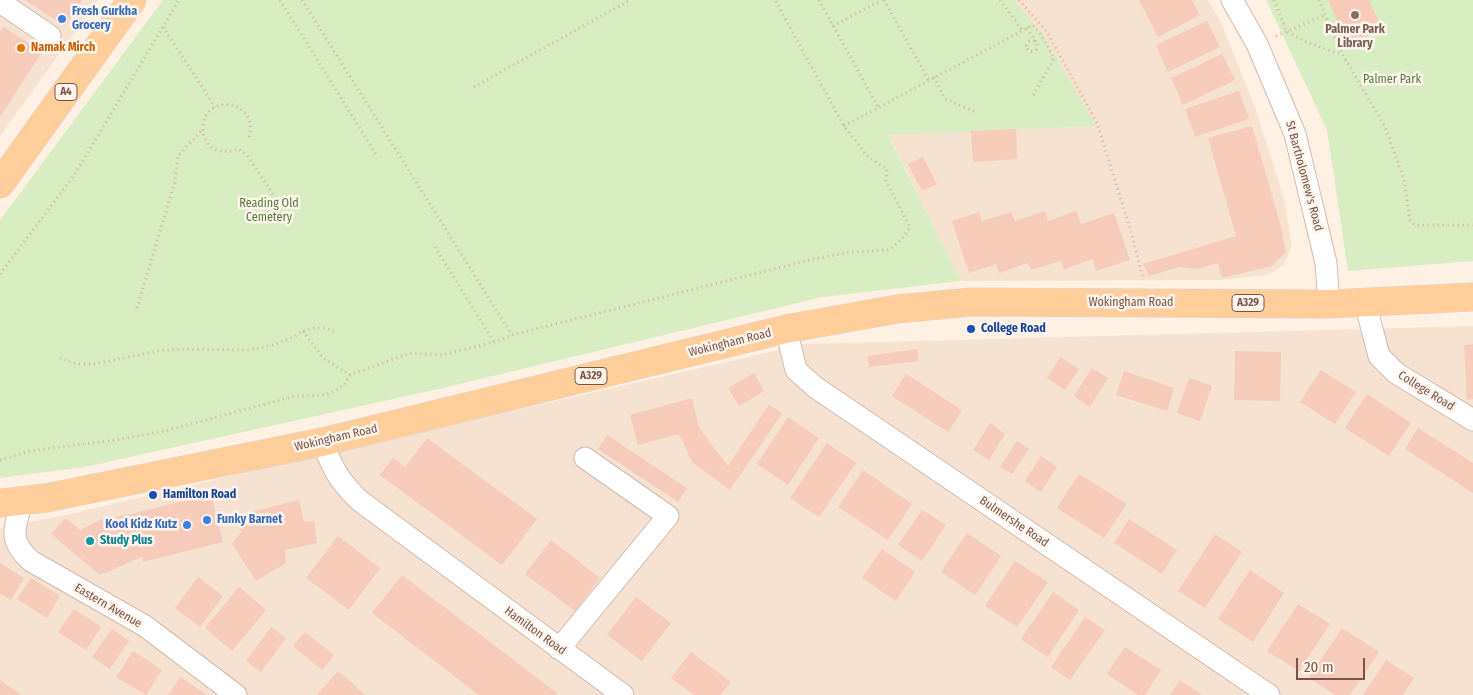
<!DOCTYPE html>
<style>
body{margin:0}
#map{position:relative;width:1473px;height:695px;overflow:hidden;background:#fef1e4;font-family:"Fira Sans Condensed",sans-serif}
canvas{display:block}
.scale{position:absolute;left:1296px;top:658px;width:69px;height:22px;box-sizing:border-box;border:2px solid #795347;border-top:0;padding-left:6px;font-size:15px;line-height:18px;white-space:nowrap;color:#795347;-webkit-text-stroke:4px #fff5ec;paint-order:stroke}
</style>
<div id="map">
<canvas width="1473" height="695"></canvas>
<div class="scale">20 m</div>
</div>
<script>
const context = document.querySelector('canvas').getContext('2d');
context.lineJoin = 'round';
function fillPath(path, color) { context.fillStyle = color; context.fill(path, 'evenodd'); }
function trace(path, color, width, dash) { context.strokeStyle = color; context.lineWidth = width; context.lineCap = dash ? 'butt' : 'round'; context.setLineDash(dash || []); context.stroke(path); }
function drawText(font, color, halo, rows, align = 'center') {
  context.font = font + ' "Fira Sans Condensed",sans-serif'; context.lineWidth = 5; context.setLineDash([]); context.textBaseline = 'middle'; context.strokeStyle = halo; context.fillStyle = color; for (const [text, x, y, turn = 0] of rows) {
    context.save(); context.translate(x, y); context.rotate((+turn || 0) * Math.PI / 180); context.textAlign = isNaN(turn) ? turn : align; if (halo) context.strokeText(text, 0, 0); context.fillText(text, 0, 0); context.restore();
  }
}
const residential = new Path2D(`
 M0,0h98l-98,136z
 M1015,0h193l13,22 35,88 28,89 8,46 -8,20 -16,10 -47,5 -260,1 -73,-147 207,-8 -52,-92z
 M1473,326v369h-1473v-167l66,-13 241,-57 497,-114z`);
const green = new Path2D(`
 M163,0h852l28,34 53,92 -208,9 73,146 -138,16 -380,91 -358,79 -85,11v-258z
 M1266,0h207v261l-125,10 -21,-141z`);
const building = new Path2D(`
 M25,0h57l-17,26z
 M1139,0h53l8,15 -42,22z
 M1328,0h41l13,29 -34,16z
 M1207,21l13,26 -52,25 -12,-27z
 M4,27l38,25 -42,65v-85z
 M1222,54l13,26 -52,25 -12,-27z
 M1239,91l10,28 -54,18 -10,-28z
 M1252,126l28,97 6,29 -14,14 -50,12 -4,-15 -21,6 -17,-2 -31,9 -6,-12 93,-28 -28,-98z
 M1016,129l1,30 -44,3 -2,-31z
 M923,157l14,27 -15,7 -14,-27z
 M1045,211l3,10 28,-10 5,13 33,-11 16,47 -34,11 -3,-12 -29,10 -3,-8 -30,9 -3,-7 -29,10 -3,-9 -27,9 -17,-52 27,-9 3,9 29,-9 4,9z
 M1473,344v55l-6,1 -3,-55z
 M917,349l2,12 -50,6 -2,-11z
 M1235,351l46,1 -1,49 -46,-1z
 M1060,357l19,12 -14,21 -18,-12z
 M1092,368l16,10 -18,29 -16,-11z
 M1321,370l35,22 -21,32 -35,-22z
 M1124,371l50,17 -7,23 -51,-16z
 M754,373l10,18 -25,15 -11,-18z
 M906,374l56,36 -14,22 -56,-36z
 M1189,378l23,8 -12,35 -23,-8z
 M1367,394l44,29 -22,33 -44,-28z
 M692,398l7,30 29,38 41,-61 13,8 -52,77 -38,-28 -13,-28 -41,11 -8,-30z
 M788,417l31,21 -31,47 -31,-21z
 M990,423l15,11 -16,26 -16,-10z
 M1418,428l55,35v30l-68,-44z
 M607,435l80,53 -9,14 -80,-53z
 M427,438l110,81 -35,46 -122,-90 13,-17 12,9z
 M1017,441l12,8 -17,25 -12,-7z
 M827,443l29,20 -37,54 -29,-19z
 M1041,456l16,11 -16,25 -16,-11z
 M863,470l49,34 -24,36 -50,-33z
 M1079,474l48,30 -23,34 -47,-30z
 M211,494l12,48 -80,20 -1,-5 -42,18 -49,-41 15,-16 14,12 22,-11 29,-5z
 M299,500l5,22 10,-1 3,22 -32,7 1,13 -30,18 -24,-37 9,-12 -6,-16z
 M922,510l24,15 -24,36 -24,-16z
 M1129,519l48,31 -15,24 -48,-31z
 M967,533l34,23 -26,39 -34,-23z
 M1215,534l27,18 -37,56 -27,-17z
 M338,536l42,32 -31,42 -43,-32z
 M551,540l49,38 -25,33 -50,-37z
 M882,549l33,23 -19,29 -34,-23z
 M1015,561l33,21 -31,45 -32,-21z
 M0,563l24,15 -13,22 -11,-7z
 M1250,570l34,23 -31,49 -35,-23z
 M402,575l155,118 -1,2h-77l-107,-82z
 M198,577l25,19 -23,31 -25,-19z
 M31,578l29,18 -13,22 -30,-19z
 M239,587l27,23 -34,41 -27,-23z
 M1053,592l26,18 -31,47 -27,-18z
 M636,597l35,26 -29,38 -35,-26z
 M1298,604l32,20 -31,47 -32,-20z
 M74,609l27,18 -15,23 -28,-18z
 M1085,617l20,13 -35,50 -19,-13z
 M271,627l15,11 -25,34 -15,-11z
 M1342,628l37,24 -29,43h-15l-26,-17z
 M112,629l17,12 -19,28 -18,-12z
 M305,632l29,23 -12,15 -29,-24z
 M1125,647l36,23 -16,25h-7l-31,-21z
 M133,651l29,19 -16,25 -30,-18z
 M691,652l40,30 -11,13h-26l-23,-17z
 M1386,660l28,18 -11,17h-40z
 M338,671l14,12 13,12h-48z
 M180,677l14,9 13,9h-39z
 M0,680l13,9 8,6h-21z
 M1180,680l22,15h-32z`);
const path = new Path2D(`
 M280,0l97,156
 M302,0l210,335
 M819,0l59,107
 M884,0l45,81
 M1000,0l22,30
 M1019,0l28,32 50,91 32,102 14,53
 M1274,0l13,32 17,9 38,14
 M1319,0l21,50 45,77 19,52 6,41 5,5h58
 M833,26l49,-26
 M163,27l52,80
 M1027,28l9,14
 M1276,36l49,-21
 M1026.5 46a5.5 5.5 0 1 1 11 0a5.5 5.5 0 1 1-11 0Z
 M934,77l11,22 31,13
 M474,87l156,-87
 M844,126l189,-101 8,10 13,23 -22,40
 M249,137c10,-37 -43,-45 -46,-11 -1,7 2,14 6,19 8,8 19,8 29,4l9,6 33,50 -2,13
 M435,247l59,95
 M0,274l75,-100 104,-174
 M137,308l38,-127 3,-25 24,-26
 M303,331l20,27 27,17
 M60,358l17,6h17l63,-13 27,-2 65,1 24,-5 21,-8 9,-6 12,-3h11l11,5
 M0,460l30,-9 85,-11 50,-9 130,-35 30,-1 10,-4 9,-6 6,-10 60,-22 32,2 52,-13 18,-7 301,-76 39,-7 37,-2 13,-11 8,-12 -24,-46 1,-12 -19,-12 -24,-31 -69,-126`);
const street = new Path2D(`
 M1232,0l25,44 38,90 31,129 3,41
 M0,2l50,34
 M1365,302l14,54 17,17 77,47
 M786,329l10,41 19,17 454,308
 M322,442c11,27 17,39 38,59l263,194
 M22,501c-7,28 -15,38 9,60l114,65 91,69
 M559,649l109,-133 -83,-58`);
const primary = new Path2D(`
 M0,184l132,-184
 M0,503l46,-5 276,-56 464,-113 111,-20 74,-7 358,2 144,-7`);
const markers = [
 [1355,15,5,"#8d6e63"],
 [62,19,5,"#3f7fe0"],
 [21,48,5,"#e8710a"],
 [971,329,5,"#1a4fb4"],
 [153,495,5,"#1a4fb4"],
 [207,520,5,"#3f7fe0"],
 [187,525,5,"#3f7fe0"],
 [90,541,5,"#0f9aa8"]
];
const shields = [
 [66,92,22],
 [1248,303,32],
 [591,376,32]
];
const shieldNames = [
 ["A4",66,92],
 ["A329",1248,303],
 ["A329",591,376]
];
const shopNames = [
 ["Fresh Gurkha",72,12],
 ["Grocery",72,26],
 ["Funky Barnet",217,520],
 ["Kool Kidz Kutz",177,525,"right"]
];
const educationNames = [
 ["Palmer Park",1355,30],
 ["Library",1355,44]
];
const foodNames = [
 ["Namak Mirch",31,48]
];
const parkNames = [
 ["Palmer Park",1392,80],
 ["Reading Old",269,204],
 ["Cemetery",269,218]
];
const streetNames = [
 ["St Bartholomew's Road",1304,176,75],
 ["Wokingham Road",1131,303],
 ["Wokingham Road",730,343,-14],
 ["College Road",1426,391,32],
 ["Wokingham Road",336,438,-13],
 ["Bulmershe Road",1014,522,34],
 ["Eastern Avenue",108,606,30],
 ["Hamilton Road",535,631,36]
];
const transitNames = [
 ["College Road",981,329],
 ["Hamilton Road",163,495]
];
const cultureNames = [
 ["Study Plus",100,541]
];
fillPath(residential, '#f6e2d1');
fillPath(green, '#d8edc1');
fillPath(building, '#f6cbb9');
trace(street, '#d3b9ab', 23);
trace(primary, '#dcd2cf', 29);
trace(path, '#dbad9c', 3, [1, 4]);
trace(street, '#fff', 21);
trace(primary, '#ffce9a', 28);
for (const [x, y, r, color] of markers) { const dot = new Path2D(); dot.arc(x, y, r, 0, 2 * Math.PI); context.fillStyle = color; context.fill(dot); trace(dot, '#fff5ec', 2); }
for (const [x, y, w] of shields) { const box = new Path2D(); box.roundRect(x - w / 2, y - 8.5, w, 17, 4); context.fillStyle = '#fff5ec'; context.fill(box); trace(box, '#795347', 1); }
drawText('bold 11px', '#795347', null, shieldNames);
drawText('bold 12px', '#366cbe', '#fff5ec', shopNames, 'left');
drawText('bold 12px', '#785e54', '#fff5ec', educationNames);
drawText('bold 12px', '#c56008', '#fff5ec', foodNames, 'left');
drawText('12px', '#547a3c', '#fff5ec', parkNames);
drawText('12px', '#795347', '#fff5ec', streetNames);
drawText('bold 12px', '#164399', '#fff5ec', transitNames, 'left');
drawText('bold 12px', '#0d838f', '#fff5ec', cultureNames, 'left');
</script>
